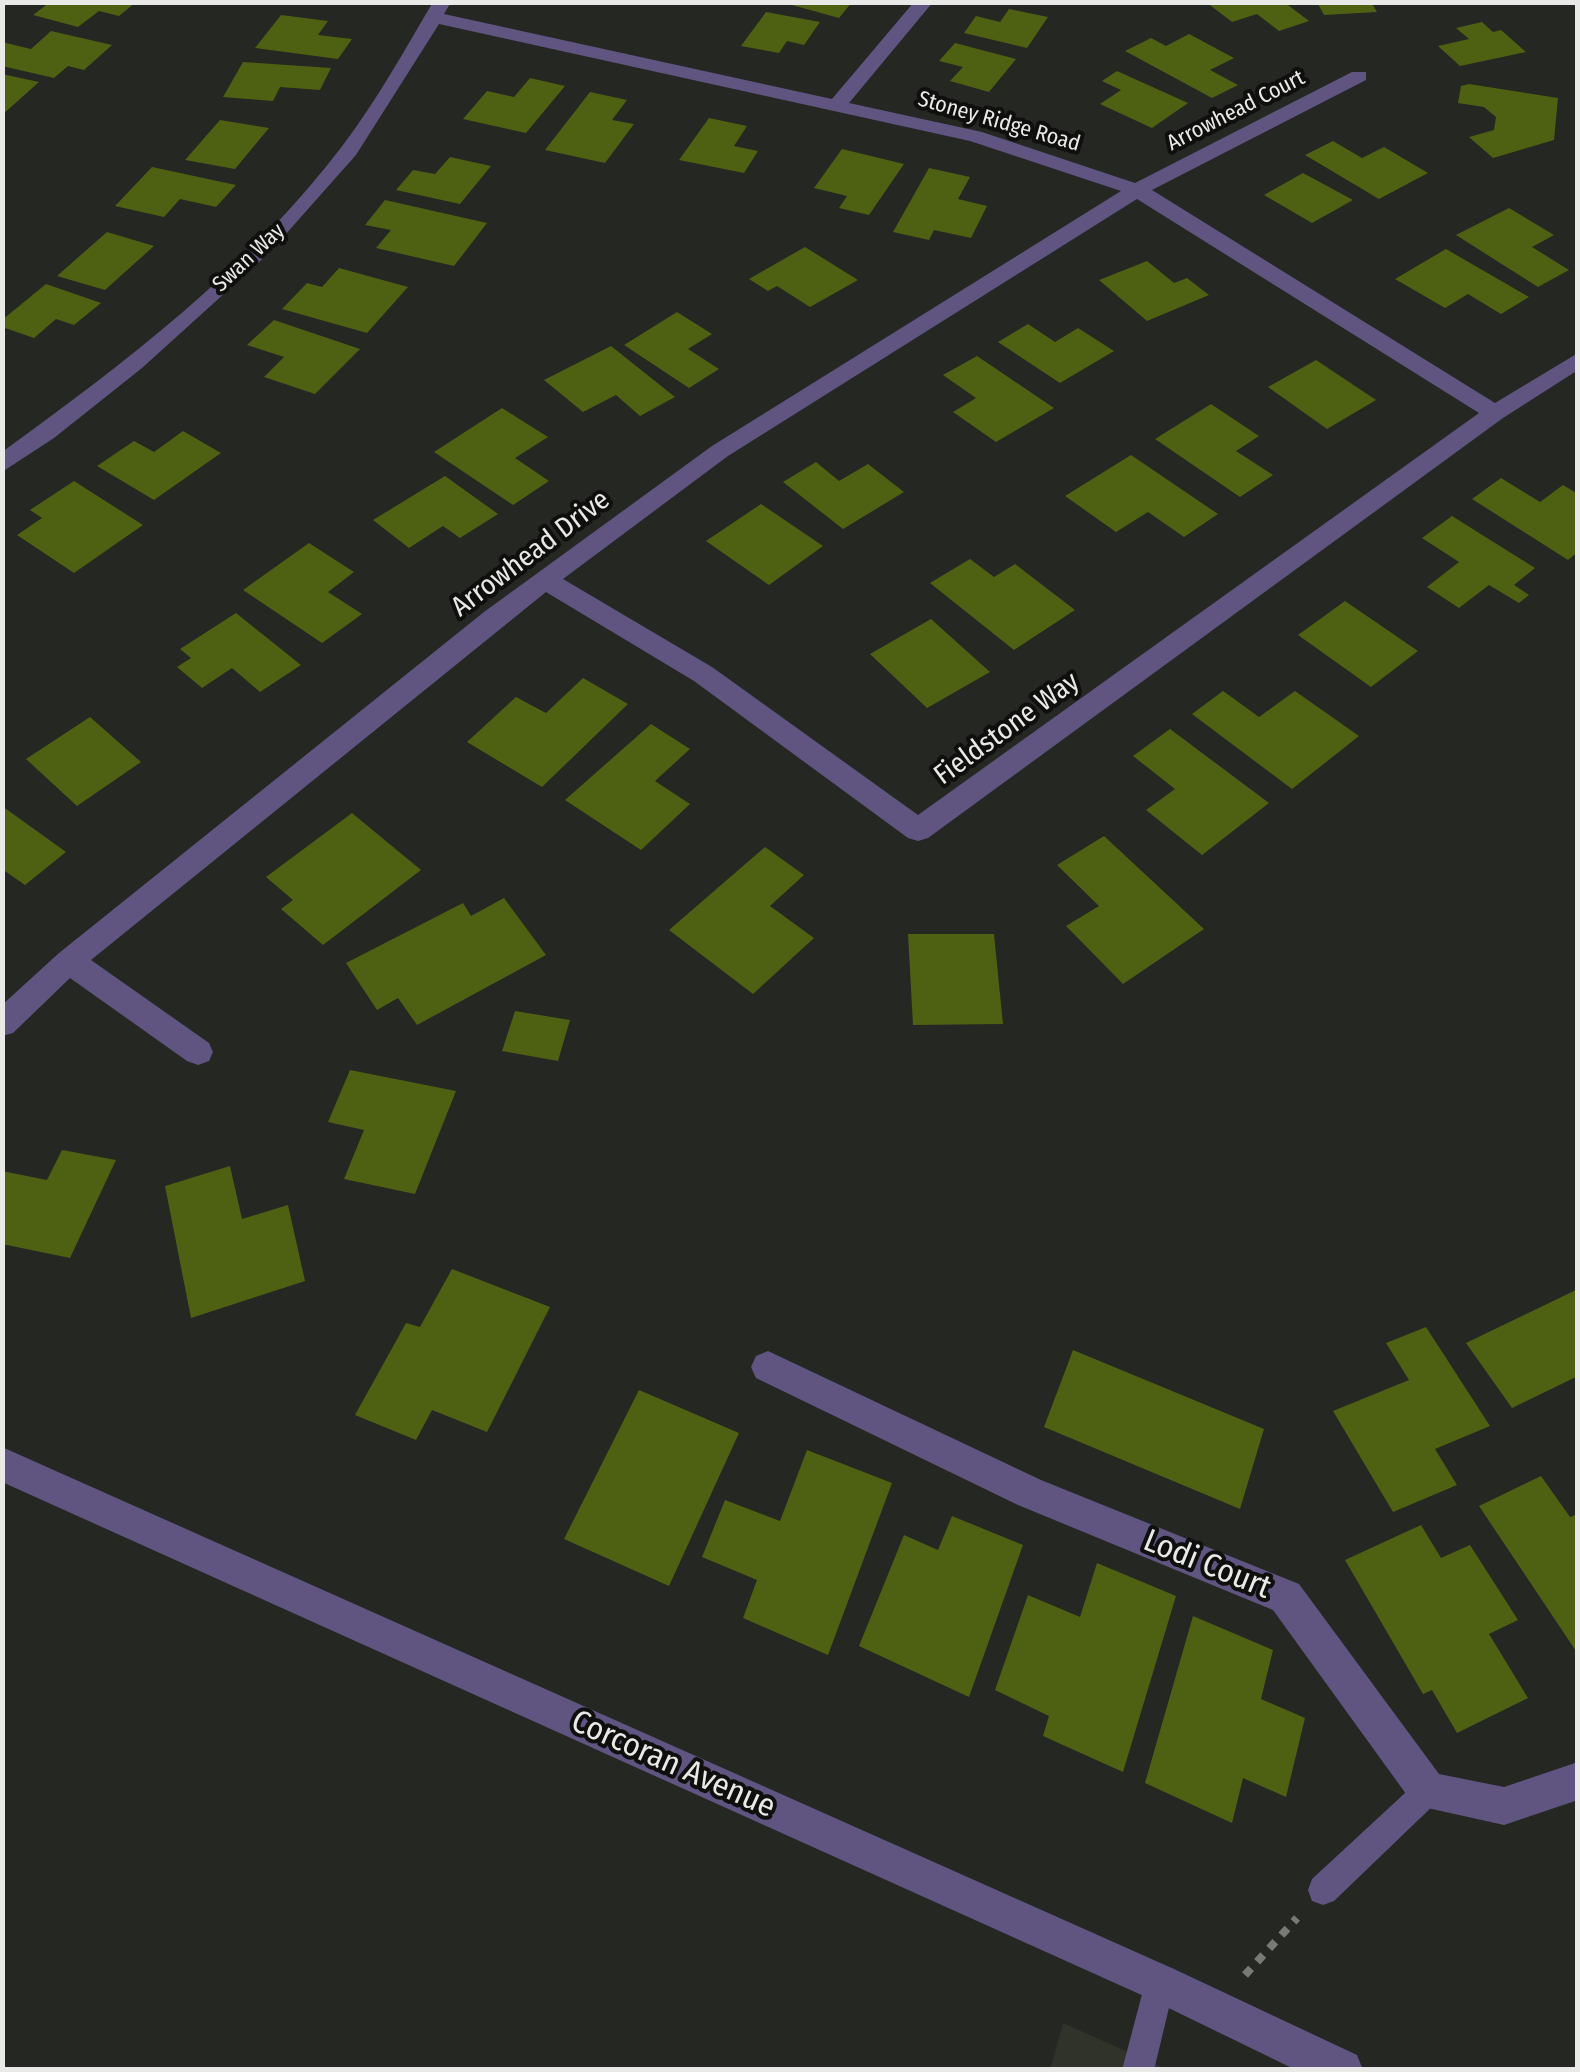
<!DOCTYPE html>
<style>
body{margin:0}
#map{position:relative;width:1580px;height:2072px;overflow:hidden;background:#252723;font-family:"Fira Sans Condensed",sans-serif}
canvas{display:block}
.frame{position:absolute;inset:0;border:5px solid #e9eae8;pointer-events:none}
</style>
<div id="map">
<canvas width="1580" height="2072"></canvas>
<div class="frame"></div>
</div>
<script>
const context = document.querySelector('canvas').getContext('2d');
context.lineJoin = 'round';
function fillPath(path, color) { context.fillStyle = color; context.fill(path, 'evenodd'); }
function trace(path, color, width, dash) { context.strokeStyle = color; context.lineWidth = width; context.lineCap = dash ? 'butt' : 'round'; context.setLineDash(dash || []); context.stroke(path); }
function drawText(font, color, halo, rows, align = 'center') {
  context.font = font + ' "Fira Sans Condensed",sans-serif'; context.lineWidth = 8; context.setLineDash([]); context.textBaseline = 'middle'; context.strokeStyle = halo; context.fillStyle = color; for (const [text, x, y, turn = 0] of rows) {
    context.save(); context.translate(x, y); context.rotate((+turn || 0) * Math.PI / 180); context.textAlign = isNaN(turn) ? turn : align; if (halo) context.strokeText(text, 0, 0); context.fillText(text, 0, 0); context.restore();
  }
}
const built = new Path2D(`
 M1063,2023l103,46 -116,1z`);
const building = new Path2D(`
 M50,2h86l-17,14 -20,-5 -21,16 -45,-12z
 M781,2h71l-13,16z
 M1206,2h78l25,19 -30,10 -22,-17 -25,8z
 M1317,2h54l6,10 -53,3z
 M1009,9l39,8 -21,31 -63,-15 12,-17 24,6z
 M766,12l54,10 -16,23 -17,-4 -8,12 -38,-7z
 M281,15l47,6 -10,14 34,4 -14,20 -83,-11z
 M1482,22l11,10 8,-2 25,22 -66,14 -22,-20 31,-7 -13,-11z
 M51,31l61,14 -28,25 -16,-4 -14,12 -52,-12v-24l29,7z
 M1189,34l45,24 -24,12 28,15 -26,13 -87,-47 26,-13 15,8z
 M955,43l61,16 -27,33 -39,-11 13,-14 -24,-6z
 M243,62l88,6 -11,22 -40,-3 -7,14 -50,-4z
 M1117,71l71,32 -36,25 -52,-24 21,-14 -19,-9z
 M2,74l37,8 -37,33z
 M530,78l35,8 -39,47 -63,-14 24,-28 27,6z
 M1469,84l89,14 -4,42 -61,18 -24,-21 25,-7 2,-13 -12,-10 -26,-4 3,-17z
 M590,92l37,8 -15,20 22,4 -29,39 -60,-13z
 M709,118l38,8 -13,20 24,5 -14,22 -65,-13z
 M220,120l49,8 -34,41 -50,-9z
 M1333,141l29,17 22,-11 44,26 -49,26 -74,-44z
 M842,149l62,15 -35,51 -30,-7 8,-12 -33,-8z
 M450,157l41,9 -31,38 -64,-14 17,-20 22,4z
 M152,167l84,18 -20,22 -36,-8 -16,18 -49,-11z
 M929,168l41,9 -12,22 29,7 -16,32 -37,-8 -5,10 -36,-8z
 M1303,173l50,27 -41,23 -48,-28z
 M385,200l102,23 -33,43 -78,-18 15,-18 -26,-5z
 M1509,208l45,27 -22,12 37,23 -31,17 -82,-52z
 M107,232l47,14 -49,44 -48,-14z
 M805,247l53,33 -48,27 -33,-21 -9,5 -19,-12z
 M1446,249l83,48 -28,17 -33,-20 -23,14 -50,-29z
 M1147,261l27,22 13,-5 22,17 -62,26 -48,-41z
 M339,268l69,19 -41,46 -85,-24 25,-26 15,4z
 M46,284l55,19 -27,22 -18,-6 -22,19 -32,-11v-7z
 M677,312l35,22 -24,15 31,20 -30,19 -65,-43z
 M274,320l86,29 -45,45 -51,-17 20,-20 -37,-12z
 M1028,324l27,18 23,-14 36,23 -54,32 -62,-41z
 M611,346l64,51 -35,19 -24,-21 -33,17 -39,-32z
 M977,356l77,52 -58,34 -43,-30 23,-14 -33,-23z
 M1316,360l60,40 -49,29 -59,-42z
 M1211,404l48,32 -23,15 37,24 -33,22 -85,-58z
 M502,408l46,29 -33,21 34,23 -36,24 -79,-53z
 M183,431l38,22 -67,47 -57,-34 37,-25 20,11z
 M1131,455l87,59 -34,23 -36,-25 -32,20 -51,-36z
 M816,462l23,19 29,-17 36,28 -61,37 -60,-47z
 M445,476l53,38 -38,24 -17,-12 -34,22 -36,-28z
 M1501,478l39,24 23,-17 15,9v58l-10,8 -96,-61z
 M74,481l69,44 -69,48 -57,-38 25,-17 -12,-8z
 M761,504l62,42 -54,39 -63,-44z
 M1452,516l83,52 -21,17 15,10 -10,8 -30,-18 -30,23 -32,-21 32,-25 -37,-24z
 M309,543l45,29 -26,20 34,22 -40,29 -79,-53z
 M970,559l24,18 21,-13 60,46 -61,40 -84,-67z
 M1345,601l73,50 -47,36 -73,-52z
 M236,613l65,52 -41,27 -28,-24 -30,20 -25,-21 14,-9 -11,-9z
 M931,619l59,53 -63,36 -57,-54z
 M583,678l45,26 -86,83 -75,-45 49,-45 30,16z
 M1223,691l36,26 36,-26 64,45 -67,53 -100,-75z
 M90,717l51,45 -64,44 -51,-47z
 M651,724l39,25 -35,32 35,23 -49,46 -76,-50z
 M1170,729l99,74 -67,52 -56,-45 29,-21 -42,-33z
 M2,806l64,46 -41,33 -23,-16z
 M352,813l69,57 -98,75 -42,-36 12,-9 -27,-23z
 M1104,836l100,93 -81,55 -57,-58 33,-20 -42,-41z
 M765,847l39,28 -34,31 44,32 -61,56 -84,-64z
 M504,898l42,57 -129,70 -19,-27 -21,12 -31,-47 117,-60 8,13z
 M908,934h86l9,90 -90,1z
 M515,1011l55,9 -12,41 -56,-10z
 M350,1070l106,21 -41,103 -71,-15 20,-49 -36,-8z
 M62,1150l54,10 -46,98 -68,-14v-73l45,9z
 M230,1166l12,53 46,-14 17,76 -114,37 -26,-132z
 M452,1269l98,38 -63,125 -55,-22 -16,30 -61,-25 51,-92 14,4z
 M1578,1289v87l-66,32 -46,-65z
 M1426,1327l64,99 -55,23 22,36 -64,27 -60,-101 76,-31 -23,-37z
 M1073,1350l191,79 -24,80 -196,-82z
 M639,1390l100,43 -70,153 -105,-47z
 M807,1450l85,33 -64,172 -85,-37 14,-38 -55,-23 23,-57 55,21z
 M1541,1476l29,41 8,-3v140l-99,-148z
 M952,1516l71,29 -54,152 -110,-51 45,-111 34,15z
 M1421,1525l20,33 29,-13 48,75 -29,14 39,64 -71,35 -25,-43 -9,4 -78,-134z
 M1097,1563l79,33 -53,176 -80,-36 6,-20 -54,-26 33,-95 52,22z
 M1193,1616l80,34 -12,49 44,19 -19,79 -43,-19 -11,45 -87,-40z`);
const path = new Path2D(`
 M1245,1975l52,-57`);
const lane = new Path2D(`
 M1428,1777l10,4 4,10 -4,10 -104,100 -11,4 -11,-4 -4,-11 4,-11 106,-98z
 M1160,1968l11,4 4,11 -21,87h-32l23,-87 4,-11z`);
const street = new Path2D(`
 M433,2h18l-7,12 388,85 82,-97h19l-84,101 133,29 153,51 217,-111h14v8l-214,110 343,213 83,-50v17l-75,48 -575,420 -10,3 -10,-3 -214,-157 -148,-89 -455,368 118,83 4,9 -4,9 -11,4 -11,-4 -117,-83 -57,55 -11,3v-31l57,-52 425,-341 228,-166 409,-255 -151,-50 -531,-117 -83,131 -88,99 -126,114 -88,70 -52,34v-20c123,-89 249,-185 341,-307 34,-45 61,-94 90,-143zM1137,199l342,214 -561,402 -206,-148 -149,-88 165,-123z
 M768,1351l273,129 258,104 140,190 65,13 74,-25v38l-74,25 -90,-20 -141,-195 -255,-105 -262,-127 -5,-11 5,-11z
 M2,1447l1172,522 183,86 6,15h-67l-150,-73 -1144,-515z`);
const farStreetnames = [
 ["Arrowhead Court",1236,111,-27],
 ["Stoney Ridge Road",999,122,16],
 ["Swan Way",249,258,-43]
];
const streetNames = [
 ["Arrowhead Drive",531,554,-37],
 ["Fieldstone Way",1007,729,-36]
];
const nearStreetnames = [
 ["Lodi Court",1207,1565,22],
 ["Corcoran Avenue",673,1765,24]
];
fillPath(built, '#30332a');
fillPath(building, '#4e6012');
trace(path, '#787a77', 8, [9, 9]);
fillPath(lane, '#605481');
fillPath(street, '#605481');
drawText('22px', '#e9eae8', '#0f0f0e', farStreetnames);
drawText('28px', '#e9eae8', '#0f0f0e', streetNames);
drawText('32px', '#e9eae8', '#0f0f0e', nearStreetnames);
</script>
